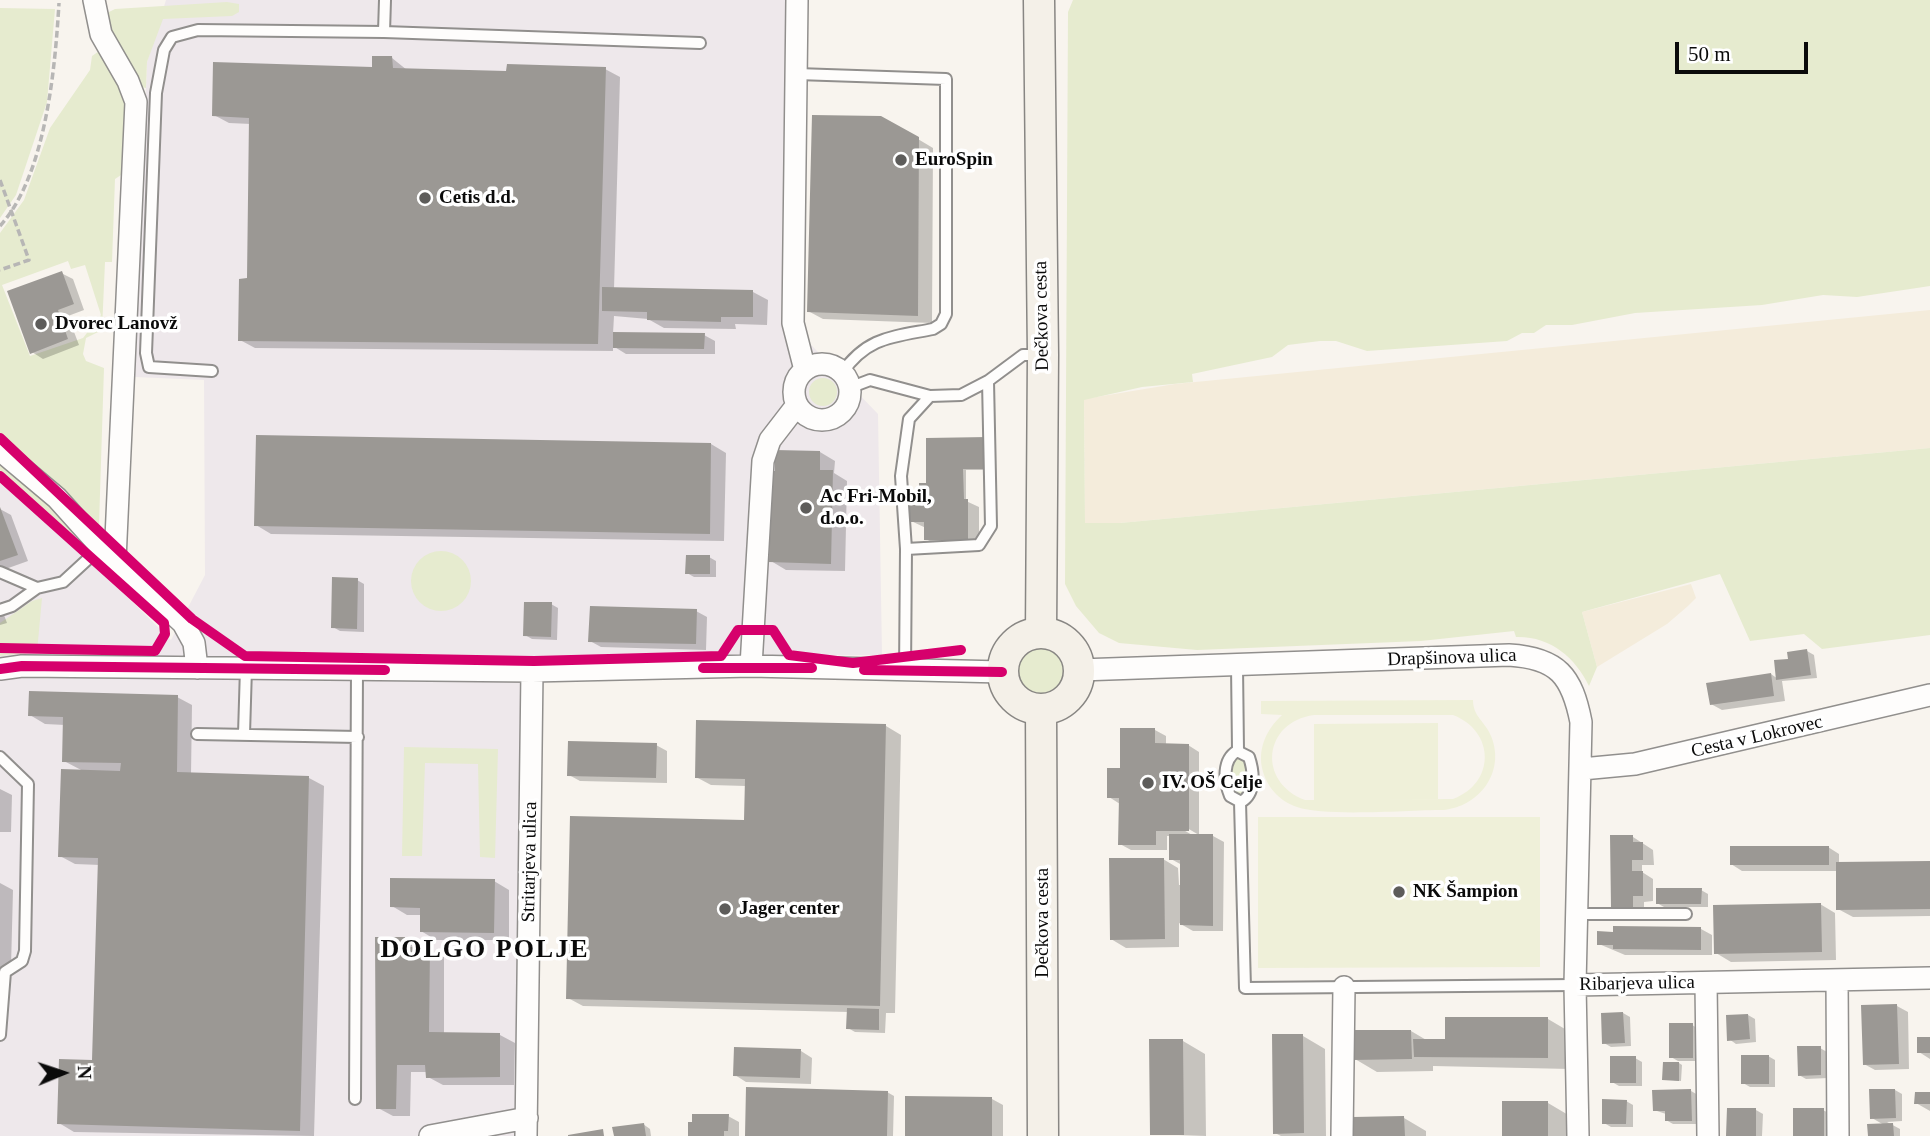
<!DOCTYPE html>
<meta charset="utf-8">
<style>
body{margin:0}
#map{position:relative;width:1930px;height:1136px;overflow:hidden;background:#f8f4ee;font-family:"Times New Roman",serif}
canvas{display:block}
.north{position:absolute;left:28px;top:1038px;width:70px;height:70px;-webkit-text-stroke:5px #fff;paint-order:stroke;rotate:88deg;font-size:19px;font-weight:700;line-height:28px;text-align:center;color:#0a0a0a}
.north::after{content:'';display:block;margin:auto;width:24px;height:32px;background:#0a0a0a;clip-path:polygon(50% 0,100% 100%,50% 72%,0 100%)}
.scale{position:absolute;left:1675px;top:42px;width:133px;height:32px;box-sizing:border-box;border:4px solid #0a0a0a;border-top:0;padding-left:9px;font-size:21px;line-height:24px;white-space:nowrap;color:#0a0a0a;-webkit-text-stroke:5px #fff;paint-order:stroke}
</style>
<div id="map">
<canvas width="1930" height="1136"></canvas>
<div class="north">N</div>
<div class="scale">50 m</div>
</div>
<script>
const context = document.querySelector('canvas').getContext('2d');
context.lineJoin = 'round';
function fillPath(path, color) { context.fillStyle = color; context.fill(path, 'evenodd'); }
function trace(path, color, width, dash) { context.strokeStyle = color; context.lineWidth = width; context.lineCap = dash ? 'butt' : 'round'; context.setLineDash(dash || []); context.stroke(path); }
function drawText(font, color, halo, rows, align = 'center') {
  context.font = font + ' "Times New Roman",serif'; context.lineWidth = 7; context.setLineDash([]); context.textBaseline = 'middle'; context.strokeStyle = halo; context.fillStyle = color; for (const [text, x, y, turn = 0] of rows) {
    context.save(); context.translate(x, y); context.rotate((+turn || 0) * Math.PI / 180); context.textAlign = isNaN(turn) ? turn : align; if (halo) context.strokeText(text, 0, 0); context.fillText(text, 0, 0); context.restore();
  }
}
const industrial = new Path2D(`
 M166,0h622l-2,319 92,95 4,241 -349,2 -3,479h-530v-657l31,23 140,138 34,-65 -1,-195 -69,-3 12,-315z`);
const farmland = new Path2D(`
 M1930,310v138l-810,75h-35l-1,-124 91,-15z
 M1691,584l5,14 -8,8 -21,18 -70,43 -15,-55z`);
const green = new Path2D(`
 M1073,0h857v286l-73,11 -34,-2 -61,10 -127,8 -63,12h-26l-12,8h-12l-15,8 -140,10 -31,-10h-16l-32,4 -16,12 -80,17 1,8 -51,5 -58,13 1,123h35l810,-75v187l-108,14 -18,-15 -54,7 -30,-67 -138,38 15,55 -8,19c-14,-29 -39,-50 -73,-49l-2,-6 -93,10 -224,9 -78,-7 -20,-10 -23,-27 -11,-22 3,-572z
 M227,2l12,2v8l-7,4 -69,3 -16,43 -1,26 -15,-4 -1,85 -15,10 -3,83h-7l-3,68 -16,8 -3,16 3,7 18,7 -5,157 -99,-89v-203l24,-33 26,-72 40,-58 2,-14 13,-9 -2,-32 12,-6zM68,261l3,8 14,-4 16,50 -18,23 -53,18 -28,-71z
 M0,8l55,1 -8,93 -31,93 -16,23z
 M809 392a14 14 0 1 1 28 0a14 14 0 1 1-28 0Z
 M0,459l48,42 27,32v5h-10l-34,-36 -31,-23z
 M411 581a30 30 0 1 1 60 0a30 30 0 1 1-60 0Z
 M42,598l-5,54 -37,4v-33l32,-22z
 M1017 671a24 24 0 1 1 48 0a24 24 0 1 1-48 0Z
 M404,747l94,2 -3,109 -15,-1 -2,-93 -53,-1 -3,93h-20z
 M1238,757l9,7 2,16 -4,13 -7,2 -4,-2 -5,-20 4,-13z`);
const pitch = new Path2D(`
 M1473,700c0,17 12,21 18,36 15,36 -12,71 -48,74 -34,0 -118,7 -146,-3 -18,-6 -31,-21 -35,-39 -4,-21 5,-39 20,-53l-21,-1v-13zM1314,715h139c42,16 43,68 0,84l-148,1c-48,-18 -42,-78 9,-85z
 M1438,723v76l-124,1v-76z
 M1258,817h282v150l-282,1z`);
const shadow = new Path2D(`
 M392,58l15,12 101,3 97,-4 15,8 -6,212 139,3 15,8 -1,25 -32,-1 1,5 -72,-1 -16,-9 -34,-3 -1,18 91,1 11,6v13h-89l-13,-8v5l-358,-3 -15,-8 8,-60 3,-156 -22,-1 -15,-8 159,-47z
 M881,117l52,31 -1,175 -109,-4 -15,-8z
 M61,273l12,6 11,31 -16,6 11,29 -36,14 -11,-7z
 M927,440l63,30h-24v31l13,6v38h-42l-11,-6v-11l-15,-7 8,-29 9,-7z
 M711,444l15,9 -2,88 -453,-7 -15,-9z
 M820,452l15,9 -1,12 13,8 -2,90 -59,-1 -15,-9z
 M0,509l11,6 17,46 -28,10z
 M709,557l7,4v16h-22l-7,-4z
 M357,580l7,4v48l-24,-1 -7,-4z
 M0,604l7,19 -7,2z
 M551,604l7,4 -1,32 -25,-1 -7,-4z
 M696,611l11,6 -1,33 -105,-3 -11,-6z
 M1807,651l7,4 3,23 -35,3 3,20 -63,9 -11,-6 60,-30 7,5 12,-19z
 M177,697l15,8 -1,70 118,3 15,8 -10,350 -240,-4 -15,-9 35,-61 6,-197 -25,-1 -15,-8 23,-85 -19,-10 1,-36 -20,-1 -15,-9z
 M886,726l15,9 -6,278h-9l-1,20 -30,-1 -7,-4 1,-16 -266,-6 -15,-8 178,-177v-35l-35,-1 -15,-8z
 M1155,730l11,6v9h22l11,7v83l-17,-10 -2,3 14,8h19l11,6 -1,89h-30l-14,-8v24l-53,1 -15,-9 52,-80 15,9 1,17h3v-20l-11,-6v-23h-4v14h-36l-11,-6v-40l-11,-7 13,-28z
 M656,745l11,6v32l-87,-2 -11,-6z
 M0,789l12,6 -1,37h-11z
 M1633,837l20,13 1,15h-12v7l11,7v22l-9,1v10h-20l-11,-6z
 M1828,847l11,7v9h91v53l-77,1 -15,-8v-38h-96l-11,-7z
 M494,881l15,9v50h-73l-15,-9v-16h-14l-15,-9z
 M0,883l13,7 -2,77h-11z
 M1701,890l7,4v13h-44l-7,-4z
 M1820,904l15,9 1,47 -105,2 -15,-9z
 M1701,929l11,6v20h-87l-26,-11z
 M405,939l39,18v77l56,1 15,8 -1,42h-71l-15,-8v-5h-17l-1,44h-17l-15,-8z
 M1897,1006l11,6 1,57 -34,1 -11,-6z
 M1623,1013l7,4 1,29 -20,1 -7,-4z
 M1748,1015l7,4 1,23 -20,2 -7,-5z
 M1548,1019l22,13v37l-137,-3v5l-56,1 -22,-13 56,-28 17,10h18z
 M1692,1025l7,4v32h-21l-7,-4z
 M1303,1036l22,13 1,87h-45l-6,-3z
 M1930,1039v20l-11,-7z
 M1151,1041h32l22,13 1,82 -55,-2z
 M1820,1048l7,4 1,26 -22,1 -7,-4z
 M801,1051l11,7 -1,26 -65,-2 -11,-7z
 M1768,1056l7,4v27h-25l-7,-4z
 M1635,1058l7,4v24h-23l-7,-4z
 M1679,1063l3,2 -1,16 -17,-2z
 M1895,1090l7,4v27l-15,1 13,7v7h-30l14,-11 -12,-7z
 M1691,1091l7,4v29h-25l-7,-4v-6l-12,-4z
 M887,1092l7,4 -1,40h-146z
 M1930,1093v18l-14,-8z
 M907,1098l85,1 11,6v31h-97z
 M1626,1101l7,4v22h-22l-7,-4z
 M1548,1103l22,13v20h-66z
 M1756,1110l7,4 -1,22h-34z
 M1823,1110l11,6v20h-40z
 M728,1116l11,6v14h-50z
 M1404,1118l22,13v5h-71z
 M643,1124l7,5 1,7h-36z`);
const building = new Path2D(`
 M372,56h20l1,12 113,3 1,-7 99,3 -8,277 -360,-3 1,-62 8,-1 2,-160 -37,-2 1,-54 159,5z
 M812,115l69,1 38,21 -1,179 -111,-4z
 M62,271l12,33 -16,6 10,29 -38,15 -23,-63z
 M602,287l151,3v27h-32v5l-74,-2v-8l-45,-1z
 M613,332l92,1 -1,16 -91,-1z
 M256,435l455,8 -1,91 -456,-8z
 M988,437v32h-25l1,30h4v41h-44v-18h-15v-32h10v-7h7v-45z
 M775,450l45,1v19h13l-2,94 -62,-2 2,-91h4z
 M0,507l18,48 -18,6z
 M686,555h24v19h-25z
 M332,577l26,1 -1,51 -26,-1z
 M524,602h28l-1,35 -28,-1z
 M590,606l107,3 -1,35 -108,-2z
 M1807,649l4,26 -35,5 -2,-20 14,-1 -1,-7z
 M1771,673l3,23 -64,9 -4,-22z
 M29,691l149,4 -1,77 132,4 -9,355 -243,-7 2,-65 33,1 6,-202 -40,-1 3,-88 59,2 1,-8 -59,-1 1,-45 -35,-1z
 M696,720l190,4 -6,282 -314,-7 4,-183 174,4 1,-41 -50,-1z
 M1120,728h35v15l34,1v87h-33v14h-38l1,-47h-12v-30h13z
 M568,741l89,2 -1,35 -89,-2z
 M1169,834h44v92l-33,-1v-65h-11z
 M1610,835h23v7h10v18h-11v11h11v25h-10v11h-22z
 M1730,846h99v19h-99z
 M1109,858h55l1,81 -55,1z
 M1930,861v48l-94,1v-48z
 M390,878l105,1 -1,54 -74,-1v-24l-30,-1z
 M1656,888h46l-1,16h-45z
 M1821,903l1,49 -108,2 -1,-49z
 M1613,926l88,1v23l-88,-1v-4h-16v-14l16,1z
 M375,937h30v10h25l-1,85 71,1v44l-74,1 -1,-13h-28l-1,44h-20z
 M1897,1004l2,60 -36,1 -2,-60z
 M847,1008l32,1v21l-33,-1z
 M1623,1012l2,31 -23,1 -1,-31z
 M1748,1014l2,25 -23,2 -1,-26z
 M1445,1017h103v41l-134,-1 -1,-18h32z
 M1669,1023h24v35h-24z
 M1353,1030h58l1,29 -59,1z
 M1272,1034h31l1,99 -31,1z
 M1917,1037h13v16h-13z
 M1149,1039h34l1,96h-34z
 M1797,1046h24v29l-23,1z
 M734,1047l67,2 -1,29 -67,-2z
 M1741,1055h28v29h-28z
 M1610,1056h26v27h-26z
 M1663,1062h16v19l-17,-1z
 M746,1087l142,4 -1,45h-142z
 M1691,1089l1,32h-27v-10h-12l-1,-21z
 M1869,1089h26l1,29 -26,1z
 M1915,1092h15v12h-16z
 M905,1096l87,1v39h-87z
 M1602,1099l25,1 -1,24h-24z
 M1502,1101h46v35h-46z
 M1727,1108h29v28h-30z
 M1793,1108h31v28h-31z
 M692,1114h37l-1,17h-4v5h-36v-14h4z
 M1404,1116l1,20h-52v-19z
 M644,1123l2,13h-32l-2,-9z
 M1893,1123l1,13h-26l-1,-12z
 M603,1129l1,7h-36v-1z`);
const path = new Path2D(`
 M0,180l29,80 -29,10
 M0,226c46,-51 55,-157 59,-223`);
const lane = new Path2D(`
 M385,0l-1,32 316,11
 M797,74l149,5v235l-5,10 -8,5c-41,8 -66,8 -91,44
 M212,371l-63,-4 -3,-14 10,-260 8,-43 8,-13 26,-7 186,2
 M849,388l21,-8 60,16
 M906,549l73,-4 12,-19 -3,-145 35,-26h17
 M0,572l37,16
 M0,610l12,-4 25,-18 26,-6 38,-35
 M1237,666l1,84
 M905,672l1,-123 -5,-73 8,-57 21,-23 31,-1 27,-14
 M197,734l161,3
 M244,734l2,-66
 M1237,751l12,6c5,15 7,37 -8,45l-11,-6c-6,-15 -8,-36 7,-45z
 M0,757l28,27 -3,167 -3,10 -17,11 -5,63
 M1240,802l5,186 330,-3
 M1577,914h109
 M355,1099l2,-429`);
const street = new Path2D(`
 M94,0l7,34 27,47 8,21 -21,458
 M797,0l-4,323 12,47
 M794 392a28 28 0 1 1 56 0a28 28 0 1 1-56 0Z
 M0,450l57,48 44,49 82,76 11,20 3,25
 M751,666l12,-205 7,-21 27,-35
 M0,669l22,-3 510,5 219,-5 251,6
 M1080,670l429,-15c49,3 63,21 72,67l-6,263 3,151
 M1582,769l53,-5 295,-69
 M1837,980l1,156
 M1706,983l2,153
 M1575,985l355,-7
 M430,1136l97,-18
 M526,1136l6,-465
 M1342,1136l2,-149`);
const secondary = new Path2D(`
 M1039,0l4,355 -2,277
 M1003 671a38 38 0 1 1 76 0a38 38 0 1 1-76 0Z
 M1041,709l2,427`);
const cycleway = new Path2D(`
 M0,438l192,181 53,37 289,5 187,-5 17,-26h35l16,25 64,8 108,-13
 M0,476l164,147 1,11 -10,17 -155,-3
 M703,668h109
 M0,669l22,-3 363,4
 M864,670l138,2`);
const markers = [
 [901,160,7,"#5d5c5a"],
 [425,198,7,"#5d5c5a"],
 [41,324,7,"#5d5c5a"],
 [806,508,7,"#5d5c5a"],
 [1148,783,7,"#5d5c5a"],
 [1399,892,7,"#5d5c5a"],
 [725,909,7,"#5d5c5a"]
];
const poiNames = [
 ["EuroSpin",915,160],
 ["Cetis d.d.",439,198],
 ["Dvorec Lanovž",55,324],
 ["Ac Fri-Mobil,",820,497],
 ["d.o.o.",820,519],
 ["IV. OŠ Celje",1162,783],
 ["NK Šampion",1413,892],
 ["Jager center",739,909]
];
const streetNames = [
 ["Dečkova cesta",1042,316,-91],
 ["Drapšinova ulica",1452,658,-2],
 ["Cesta v Lokrovec",1757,737,-13],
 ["Stritarjeva ulica",530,862,-89],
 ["Dečkova cesta",1043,923,-90],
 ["Ribarjeva ulica",1637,984,-1]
];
const districtNames = [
 ["DOLGO POLJE",485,950]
];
fillPath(industrial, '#eee8eb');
fillPath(farmland, '#f4ecdb');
fillPath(green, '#e6ebcf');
fillPath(pitch, '#eff0d9');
fillPath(shadow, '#0003');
fillPath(building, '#9b9894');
trace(lane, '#918f8d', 14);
trace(street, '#918f8d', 24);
trace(secondary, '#888683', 33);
trace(path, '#b7b6b5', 3.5, [7, 3.5]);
trace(lane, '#fefdfc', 10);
trace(street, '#fefdfc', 21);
trace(secondary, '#f4f0e8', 30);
trace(cycleway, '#d6006c', 10);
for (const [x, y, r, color] of markers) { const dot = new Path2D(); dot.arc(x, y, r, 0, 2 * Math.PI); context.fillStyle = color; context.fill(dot); trace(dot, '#fff', 2.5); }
drawText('bold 19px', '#0a0a0a', '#fff', poiNames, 'left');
drawText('19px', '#0a0a0a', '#fff', streetNames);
context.letterSpacing = '2px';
drawText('bold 26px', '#0a0a0a', '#fff', districtNames);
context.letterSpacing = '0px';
</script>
